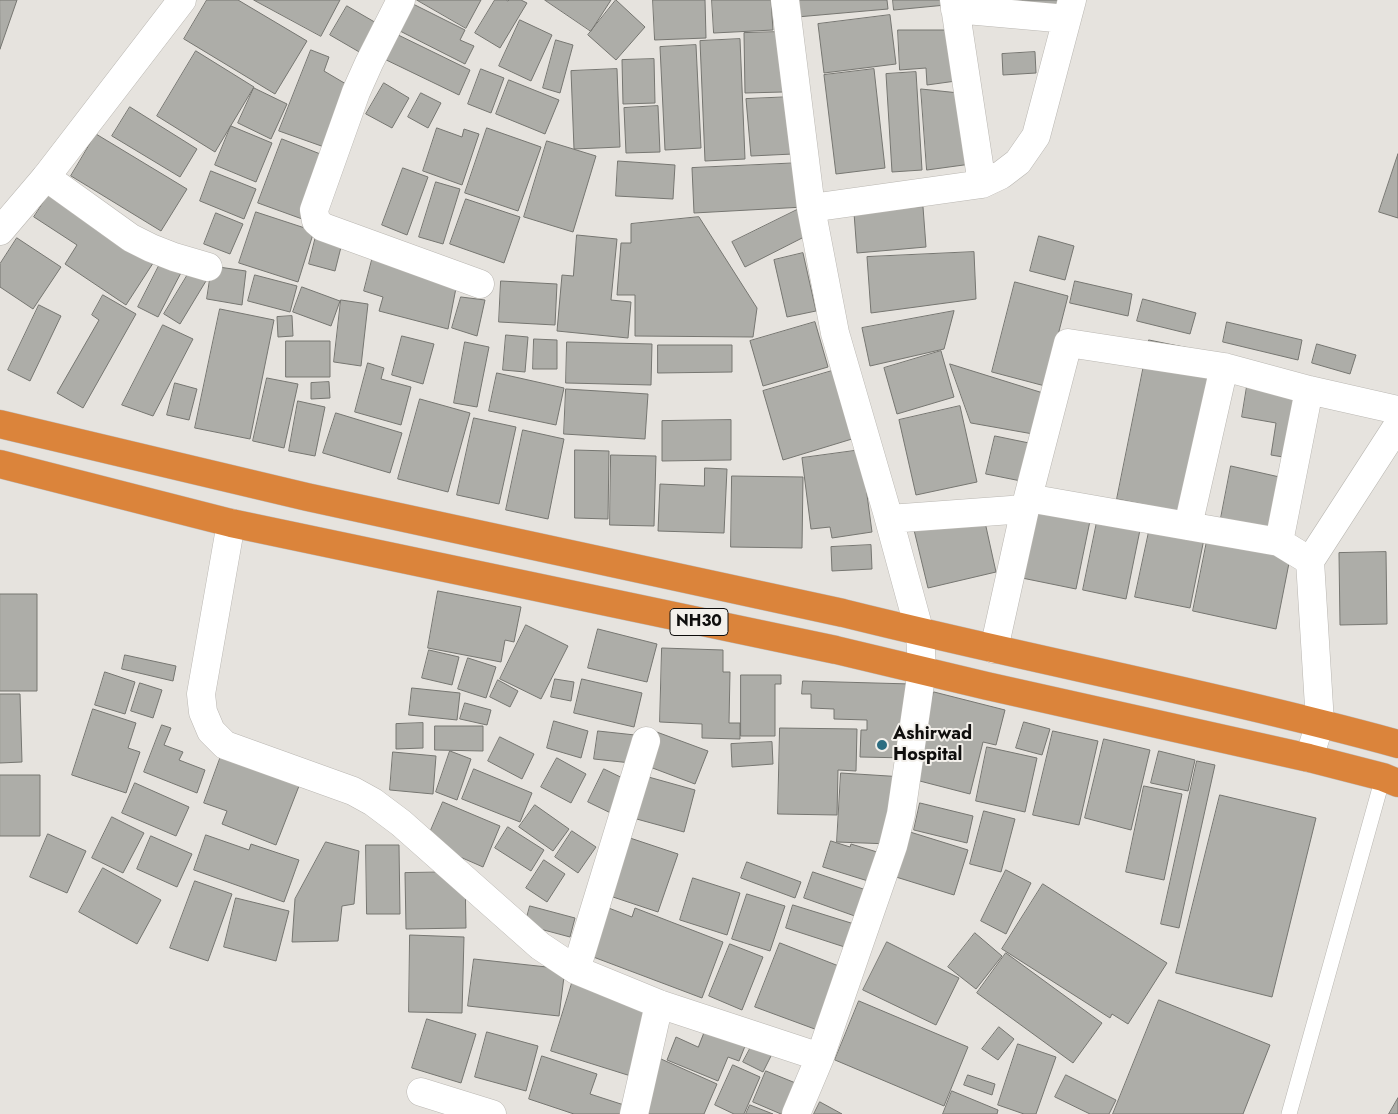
<!DOCTYPE html>
<style>
body{margin:0}
canvas{display:block;background:#e6e3de}
</style>
<canvas width="1398" height="1114"></canvas>
<script>
const context = document.querySelector('canvas').getContext('2d');
context.lineJoin = 'round';
function fillPath(path, color) { context.fillStyle = color; context.fill(path, 'evenodd'); }
function trace(path, color, width, dash) { context.strokeStyle = color; context.lineWidth = width; context.lineCap = dash ? 'butt' : 'round'; context.setLineDash(dash || []); context.stroke(path); }
function drawText(font, color, halo, rows, align = 'center') {
  context.font = font + ' Jost,sans-serif'; context.lineWidth = 4; context.setLineDash([]); context.textBaseline = 'middle'; context.strokeStyle = halo; context.fillStyle = color; for (const [text, x, y, turn = 0] of rows) {
    context.save(); context.translate(x, y); context.rotate((+turn || 0) * Math.PI / 180); context.textAlign = isNaN(turn) ? turn : align; if (halo) context.strokeText(text, 0, 0); context.fillText(text, 0, 0); context.restore();
  }
}
const building = new Path2D(`
 M0,0h17l-17,49z
 M207,0h31l69,41 -32,53 -91,-55z
 M254,0h86l-19,36z
 M417,0h64l-15,28z
 M495,0h11l2,1 1,-1h12l6,3 -27,45 -25,-15z
 M545,0h66l-20,31z
 M616,0l29,27 -29,33 -28,-25z
 M653,0h52l1,38 -51,2z
 M712,0h59l2,30 -59,3z
 M796,0h91l1,9 -91,8z
 M893,0h53v5l-52,5z
 M1010,0h51v5z
 M409,2l56,28 -5,10 14,6 -9,18 -69,-35z
 M347,6l31,18 -17,29 -31,-18z
 M890,15l6,49 -72,9 -6,-49z
 M520,20l32,15 -21,46 -32,-15z
 M898,30h53l5,51 -29,4 -1,-17 -26,2z
 M390,31l80,39 -11,25 -81,-39z
 M781,32l2,60 -38,1 -1,-60z
 M740,39l5,120 -40,2 -5,-120z
 M556,40l17,5 -13,48 -17,-5z
 M696,45l5,103 -36,2 -5,-103z
 M311,50l18,7 -5,14 27,16 -24,61 -48,-17z
 M196,51l58,36 -39,65 -58,-36z
 M1035,52l1,21 -33,2 -1,-21z
 M654,59l1,44 -32,1 -1,-44z
 M481,69l23,9 -13,35 -23,-9z
 M617,69l3,78 -46,2 -3,-78z
 M874,69l11,99 -49,6 -12,-99z
 M916,72l6,98 -30,2 -6,-98z
 M509,80l50,20 -14,34 -49,-20z
 M384,83l25,15 -17,30 -26,-14z
 M254,88l33,16 -16,35 -33,-16z
 M921,89l38,4 12,71 -44,6z
 M421,93l20,10 -13,25 -20,-11z
 M792,97l1,57 -42,2 -5,-57z
 M658,106l2,46 -34,1 -2,-45z
 M130,107l67,42 -17,28 -68,-41z
 M231,126l41,17 -16,39 -41,-17z
 M437,128l25,9 2,-8 15,5 -17,51 -39,-14z
 M487,128l54,19 -23,64 -53,-18z
 M96,134l91,55 -26,42 -90,-55z
 M282,139l46,18 -23,63 -47,-17z
 M547,141l49,15 -23,76 -49,-15z
 M1398,154v64l-19,-6z
 M618,161l57,4 -2,34 -57,-3z
 M801,163l3,44 -110,6 -2,-45z
 M403,168l25,9 -21,58 -25,-10z
 M211,171l45,18 -12,30 -44,-18z
 M436,182l24,7 -17,55 -24,-7z
 M53,188l104,69 -31,48 -61,-41 12,-19 -43,-28z
 M466,199l54,18 -16,46 -54,-19z
 M923,207l3,40 -69,6 -3,-40z
 M797,210l11,25 -63,32 -13,-25z
 M256,212l58,19 -16,51 -59,-19z
 M216,213l27,11 -13,30 -26,-10z
 M699,217l58,91 -4,29 -118,-1v-41h-18l4,-52h10v-19z
 M317,232l26,7 -8,32 -26,-7z
 M577,235l40,4 -6,61 20,2 -3,36 -71,-7 5,-56 11,1z
 M1039,236l35,10 -9,34 -35,-9z
 M17,238l44,29 -28,42 -33,-22v-23z
 M974,252l2,47 -105,14 -4,-56z
 M803,253l13,58 -29,6 -13,-57z
 M164,256l20,11 -26,50 -20,-10z
 M373,256l83,32 -8,41 -69,-18 4,-14 -19,-6z
 M193,266l16,10 -29,48 -16,-10z
 M212,266l34,5 -4,34 -35,-6z
 M255,275l42,11 -7,26 -42,-11z
 M501,281l56,3 -2,41 -56,-3z
 M1075,281l57,13 -4,22 -58,-13z
 M1015,282l53,14 -23,90 -53,-14z
 M302,287l38,14 -9,25 -38,-14z
 M103,295l33,19 -53,94 -26,-15 42,-73 -7,-5z
 M461,297l24,3 -8,36 -25,-8z
 M1143,299l53,14 -6,21 -53,-13z
 M341,300l27,4 -7,62 -27,-4z
 M39,305l22,11 -31,65 -22,-11z
 M220,309l54,11 -24,119 -55,-11z
 M954,311l-10,38 -74,17 -8,-38z
 M292,316l1,20 -15,1 -1,-20z
 M815,322l13,45 -65,19 -13,-45z
 M1227,322l75,18 -4,20 -75,-18z
 M163,325l30,14 -40,77 -31,-11z
 M506,335l22,2 -3,35 -22,-2z
 M402,336l32,8 -11,40 -31,-9z
 M534,339l23,1v29h-24z
 M1149,340l74,15 -33,159 -73,-15z
 M286,341h44v36h-44z
 M465,342l24,5 -12,60 -23,-4z
 M567,342l85,2 -1,41 -85,-2z
 M1317,344l39,11 -6,19 -38,-11z
 M658,345h74v27l-74,1z
 M941,351l13,46 -57,17 -13,-46z
 M368,363l16,5 -3,11 30,8 -10,38 -46,-13z
 M950,364l93,29 -10,41 -62,-11z
 M1250,368l70,12 -13,81 -36,-6 5,-32 -34,-6z
 M832,371l20,68 -69,21 -20,-69z
 M497,373l67,15 -8,37 -67,-14z
 M267,378l31,6 -14,64 -31,-7z
 M329,382l1,16 -19,1v-16z
 M175,383l22,6 -8,31 -22,-5z
 M566,389l82,5 -3,45 -81,-5z
 M420,399l50,14 -22,79 -50,-13z
 M298,401l27,6 -10,49 -26,-5z
 M960,406l17,76 -61,13 -17,-75z
 M336,413l66,20 -12,40 -67,-20z
 M474,418l42,9 -17,77 -42,-9z
 M731,420v40l-69,1v-40z
 M523,430l41,9 -16,80 -42,-9z
 M995,436l34,7 -8,38 -35,-7z
 M575,450l34,1 -1,68 -33,-1z
 M861,450l11,82 -40,6 -2,-11 -19,2 -9,-71z
 M611,455l45,1 -2,70 -44,-1z
 M1231,466l66,15 -11,51 -65,-14z
 M705,468l22,1 -3,64 -66,-2 2,-47 44,2z
 M732,476l71,1 -1,71 -71,-1z
 M1032,504l59,12 -15,73 -59,-12z
 M983,513l13,59 -68,16 -14,-58z
 M1098,517l43,8 -15,74 -43,-9z
 M1150,527l54,12 -14,69 -55,-11z
 M1207,541l83,17 -14,71 -83,-18z
 M871,545l1,24 -40,2 -1,-24z
 M1386,552l1,72 -47,1 -1,-72z
 M438,591l83,16 -7,35 -9,-2 -4,22 -73,-14z
 M0,594h37v97h-37z
 M526,625l42,21 -27,53 -41,-20z
 M598,629l59,15 -10,38 -59,-14z
 M662,648l61,2v22h7l-1,51h11v16l-38,-1v-14l-42,-2z
 M429,650l30,7 -7,28 -30,-7z
 M125,655l51,11 -3,15 -51,-12z
 M468,658l28,9 -10,31 -28,-9z
 M105,672l30,10 -10,32 -30,-9z
 M741,675h40v9h-6v52h-34z
 M555,679l19,3 -3,19 -20,-4z
 M582,679l60,14 -8,34 -60,-14z
 M498,680l20,11 -8,16 -20,-10z
 M803,681l108,3 -2,74 -49,-1 1,-27h6v-10l-33,-1v-10l-23,-1v-14h-9z
 M140,683l22,7 -9,28 -22,-7z
 M412,688l48,5 -3,27 -48,-5z
 M934,692l71,18 -9,35 -13,-3 -13,52 -58,-15z
 M0,694h20l2,68 -22,1z
 M465,703l26,7 -4,15 -27,-6z
 M93,709l43,14 -8,25 12,4 -14,41 -54,-18z
 M554,721l34,10 -7,27 -34,-10z
 M1024,722l26,7 -8,26 -26,-7z
 M423,723v25l-27,1v-25z
 M162,725l9,3 -7,17 19,7 -4,8 26,10 -8,23 -53,-21z
 M435,726h48v25l-48,-1z
 M780,728l77,1 -1,42 -18,-1 -1,45 -59,-1z
 M598,731l37,4 -4,28 -37,-4z
 M654,731l54,20 -13,33 -53,-20z
 M1053,731l45,10 -19,84 -46,-10z
 M500,737l34,17 -12,25 -34,-18z
 M1104,739l46,11 -19,80 -46,-12z
 M772,742l1,22 -41,3 -1,-23z
 M987,747l50,11 -12,54 -49,-11z
 M450,751l21,8 -14,41 -21,-8z
 M1159,751l36,9 -7,31 -37,-8z
 M393,752l43,4 -3,38 -43,-4z
 M221,756l78,30 -23,59 -54,-21 5,-13 -23,-8z
 M557,758l29,16 -15,29 -30,-16z
 M1197,761l18,4 -36,163 -18,-4z
 M474,769l58,24 -12,29 -58,-23z
 M604,769l31,15 -16,33 -31,-15z
 M841,773l63,4 -14,67 -53,-2z
 M0,775h40v61h-40z
 M645,776l50,14 -11,42 -51,-14z
 M135,783l54,24 -13,29 -54,-23z
 M1144,786l38,8 -18,86 -38,-8z
 M1220,795l96,23 -44,179 -96,-24z
 M443,802l57,24 -17,41 -57,-25z
 M920,803l53,13 -6,27 -53,-13z
 M535,805l34,24 -16,22 -34,-24z
 M984,811l31,8 -14,53 -31,-8z
 M112,817l32,16 -21,40 -31,-15z
 M508,827l36,23 -13,21 -36,-23z
 M572,831l24,16 -18,26 -23,-16z
 M910,832l58,18 -14,45 -58,-18z
 M48,834l38,17 -19,42 -37,-16z
 M206,835l43,15 2,-6 48,16 -15,42 -90,-32z
 M151,836l41,18 -15,33 -40,-18z
 M630,838l48,16 -20,58 -48,-16z
 M831,841l19,6 1,-3 26,8 -9,29 -45,-14z
 M326,842l33,9 -5,53 -12,2 -4,35 -46,1 3,-43z
 M366,845h33l1,69h-33z
 M544,860l21,14 -18,28 -21,-14z
 M747,862l54,20 -6,16 -54,-20z
 M103,868l58,32 -24,44 -58,-32z
 M1006,870l25,13 -25,51 -25,-13z
 M465,872l1,56 -60,1 -1,-56z
 M813,872l62,21 -9,27 -62,-22z
 M693,878l47,15 -13,42 -47,-15z
 M195,881l37,13 -24,67 -38,-13z
 M1043,884l124,79 -39,61 -16,-10 -2,4 -108,-69z
 M747,894l38,12 -15,45 -38,-12z
 M236,898l53,13 -13,50 -52,-14z
 M793,905l74,23 -7,24 -74,-24z
 M530,906l45,12 -5,19 -45,-12z
 M606,907l26,10 3,-9 88,34 -21,56 -114,-43z
 M975,933l27,23 -26,33 -28,-22z
 M410,935l54,2 -2,76 -53,-1z
 M887,942l72,36 -23,47 -73,-35z
 M780,943l74,29 -23,63 -76,-28z
 M730,944l33,13 -21,53 -33,-14z
 M1006,953l96,70 -29,40 -96,-70z
 M474,959l91,10 -6,47 -91,-10z
 M573,980l83,25 -22,72 -83,-26z
 M1159,1000l111,45 -27,69h-130z
 M859,1001l109,46 -24,59 -109,-46z
 M712,1013l40,16 -13,32 -11,-4 -10,24 -51,-21 9,-23 22,10z
 M427,1019l49,15 -15,49 -49,-15z
 M999,1027l15,12 -16,21 -16,-11z
 M487,1032l51,14 -12,45 -51,-14z
 M759,1032l19,10 -15,30 -20,-10z
 M1018,1044l38,13 -20,57h-12l-26,-9z
 M542,1056l55,18 -7,20 34,11 -3,9h-47l-45,-15z
 M661,1059l56,25 -13,30h-66z
 M733,1065l27,12 -16,37h-10l-19,-9z
 M766,1071l32,13 -12,30h-5l-28,-12z
 M968,1075l27,9 -3,11 -28,-10z
 M1066,1075l50,25 -7,14h-19l-35,-17z
 M952,1091l46,19 -1,4h-54z
 M1398,1098v16h-9z
 M820,1102l22,12h-28z
 M750,1105l23,9h-27z`);
const service = new Path2D(`
 M1289,1114l94,-337`);
const minor = new Path2D(`
 M401,0l-32,63 -13,29 -42,118 2,11 7,6 157,57
 M785,0l26,208 24,125 52,179 33,121 2,37 -21,144 -8,32 -73,211 -24,57
 M954,0l28,184
 M955,9l112,10
 M46,177l85,61 20,10 23,9 34,10
 M811,208l171,-24 19,-9 17,-13 18,-26 36,-136
 M1028,498l251,44 31,19
 M889,519l136,-10
 M231,523l-30,171 2,18 8,19 14,14 128,46 20,11 28,21 139,123 36,24 83,34 161,53
 M1188,526l36,-159
 M1279,542l30,-152
 M994,649l31,-140 43,-166 156,24 85,23 89,20
 M576,970l70,-229
 M421,1092l71,22
 M634,1114l25,-110`);
const tertiary = new Path2D(`
 M0,231l46,-54 136,-177
 M1309,758l11,-35 -10,-162 88,-136`);
const trunk = new Path2D(`
 M0,424l307,73 536,116c184,46 372,81 555,131
 M0,464l231,59 605,127 151,36 322,72 74,19 15,6`);
const markers = [
 [882,745,6,"#2c6d81"]
];
const shields = [
 [699,622,58]
];
const shieldNames = [
 ["NH30",699,622]
];
const poiNames = [
 ["Ashirwad",893,735],
 ["Hospital",893,756]
];
fillPath(building, '#adada8');
trace(building, '#767671', 1);
trace(service, '#bab7b2', 16);
trace(minor, '#bab7b2', 29);
trace(tertiary, '#bab7b2', 29);
trace(trunk, '#c1c0c0', 29);
trace(service, '#fff', 15);
trace(minor, '#fff', 28);
trace(tertiary, '#fff', 28);
trace(trunk, '#db843b', 28);
for (const [x, y, r, color] of markers) { const dot = new Path2D(); dot.arc(x, y, r, 0, 2 * Math.PI); context.fillStyle = color; context.fill(dot); trace(dot, '#f3f0eb', 2); }
for (const [x, y, w] of shields) { const box = new Path2D(); box.roundRect(x - w / 2, y - 13.5, w, 27, 4); context.fillStyle = '#f3f0eb'; context.fill(box); trace(box, '#0f0e0d', 1); }
drawText('bold 16px', '#0f0e0d', null, shieldNames);
drawText('bold 18px', '#0f0e0d', '#f3f0eb', poiNames, 'left');
</script>
